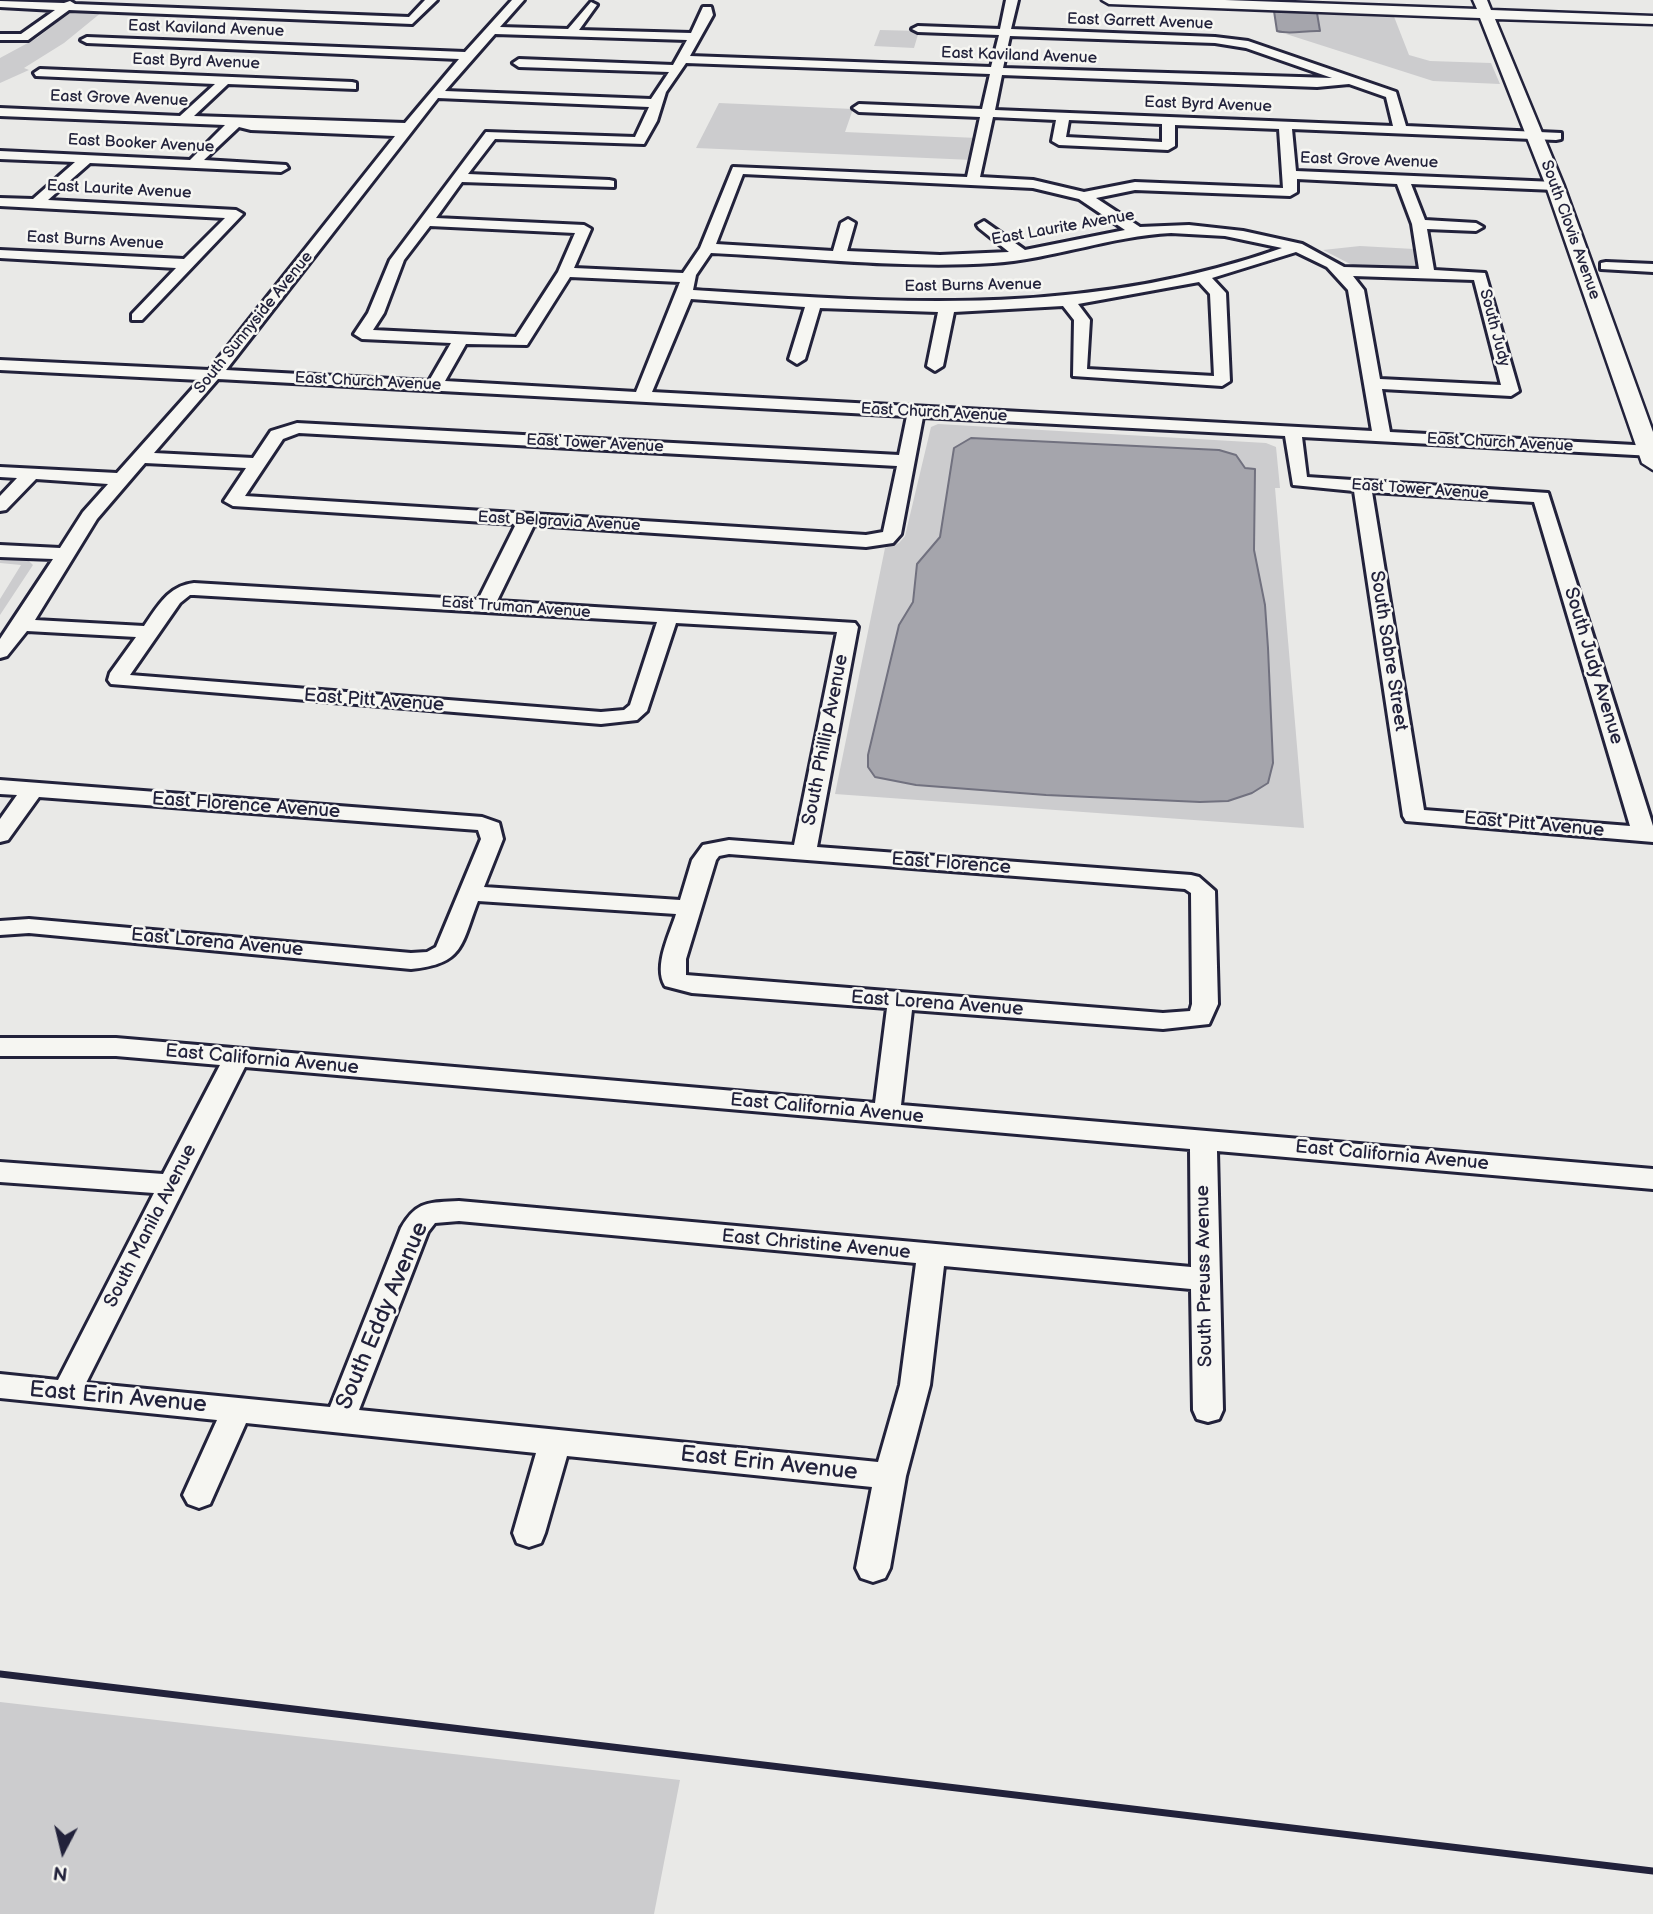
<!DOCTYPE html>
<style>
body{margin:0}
#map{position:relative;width:1653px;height:1914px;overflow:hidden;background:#e9e9e7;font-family:"Balsamiq Sans",sans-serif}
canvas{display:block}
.north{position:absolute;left:28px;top:1816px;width:70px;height:70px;-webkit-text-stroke:5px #f6f6f2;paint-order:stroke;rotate:187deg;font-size:19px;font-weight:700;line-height:28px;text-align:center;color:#22223b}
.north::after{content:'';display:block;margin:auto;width:24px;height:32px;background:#22223b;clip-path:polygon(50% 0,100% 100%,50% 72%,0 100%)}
</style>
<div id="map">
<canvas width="1653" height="1914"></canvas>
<div class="north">N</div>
</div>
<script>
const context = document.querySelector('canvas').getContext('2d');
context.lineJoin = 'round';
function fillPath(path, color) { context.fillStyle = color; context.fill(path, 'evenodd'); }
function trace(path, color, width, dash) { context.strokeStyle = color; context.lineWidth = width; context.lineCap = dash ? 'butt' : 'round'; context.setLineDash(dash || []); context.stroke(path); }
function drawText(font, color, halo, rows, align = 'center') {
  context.font = font + ' "Balsamiq Sans",sans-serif'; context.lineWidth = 5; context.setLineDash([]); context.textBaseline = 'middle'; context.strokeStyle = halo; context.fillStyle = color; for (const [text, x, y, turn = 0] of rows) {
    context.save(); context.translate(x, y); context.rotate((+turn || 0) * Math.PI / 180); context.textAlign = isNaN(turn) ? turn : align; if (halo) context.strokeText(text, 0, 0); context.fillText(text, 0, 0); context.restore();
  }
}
const green = new Path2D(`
 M1317,11l76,3 16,41 21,6 61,2 9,21 -67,-3 -147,-47 14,-4 20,1z
 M70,12h32l-38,31 -40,25 5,2 -29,13v-25l37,-20z
 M880,30l39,1 -5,17 -40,-2z
 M719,103l134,6 -8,23 132,6 -4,22 -277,-12z
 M1360,246l54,3 3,19h-59l-35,-18z
 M938,424l328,19 10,4 4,41h-5l29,340 -469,-34 50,-246 14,-5 6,-7 26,-109z
 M0,559l28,1 5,5 -33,50v-16l21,-34 -21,-2z
 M0,1702l680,78 -26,134h-654z`);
const water = new Path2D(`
 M1274,11l43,2 3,18c-14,-1 -30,4 -43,0z
 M971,438l248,12 17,5 9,13 10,1 -1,81 11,55 3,43 5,115 -5,20 -16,10 -24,8 -28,1 -154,-7 -130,-10 -41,-8 -7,-10v-12l31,-130 14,-23 4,-38 23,-27 14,-89z`);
const minor = new Path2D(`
 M425,0h12l-25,24 -343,-14 -41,30h-28v-6h21l34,-24 -55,-3v-6l64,2 6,-2 5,3 334,13z
 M512,0h12l-24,27 68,2 23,-27 6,3 -18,25 112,3 12,-26h8l2,8 -23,41 301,11 8,-32 -81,-3 -6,-3 6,-3 82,3 6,-29h12l-7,29 204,8 33,4 148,51 10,34 155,7v6l-5,1 -264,-11 4,42 259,11 7,4 -7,4 -144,-6 14,36 51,3 7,4 -7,4 -49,-2 7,41 51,3 34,118 -8,5 -129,-7 8,43 263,14v10l-351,-19 5,40 241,16 105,333v16l-247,-21 -3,-5 -49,-325 -61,-6 -8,-49 -362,-19 -22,117 -8,9 -27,4 -332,-22 -37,76 358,22 3,4 -41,220 374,28 8,2 16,14 3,113 -9,20 -46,5 -251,-19 -11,95 752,64v20l-436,-38 6,259 -4,9 -11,3 -11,-3 -4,-9 -2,-121 -247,-23 -14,119 -24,91 -16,92 -5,10 -12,4 -12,-4 -5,-10 16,-81 -305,-31 -22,77 -4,10 -12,4 -12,-4 -4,-10 23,-80 -290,-30 -36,81 -11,4 -11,-4 -5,-9 34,-75 -217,-22v-24l58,6 96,-187 -154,-11v-20l163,12 57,-109 -104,-9h-116v-18h116l759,65 12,-95 -195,-15 -27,-7c-12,-20 5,-52 11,-72l-198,-13c-17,44 -14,63 -67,68l-382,-36 -29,2v-14l29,-2 382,34 16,-1 9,-5 45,-108 -3,-9 -439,-33 -31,43 -8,2v-23l17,-24 -17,-1v-14l482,37 17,6 4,16 -19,48 196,13 12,-40 11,-15 26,-5 65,5 43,-213 -161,-9 -29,88 -10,9 -36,4 -490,-40 -3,-4 2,-7 26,-36 -109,-6 -20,25 -7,2v-19l53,-80 -53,-2v-12l60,3 23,-36 25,-28 -72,-5 -30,31 -6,1v-15l17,-18 -17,-1v-10l117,6 83,-93 -200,-10v-10l209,10 186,-234 -144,-6 -12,-3 -35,33 82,5 2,3 -7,4 -191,-9 -42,37 188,10 7,4 -101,106h-10v-6l44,-46 -176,-10v-8l184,9 41,-41 -225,-12v-8l33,1 42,-37 -75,-3v-8l190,9 35,-35 -225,-9v-8l180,8 35,-32 -179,-8 -2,-3 6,-4 312,13 4,1v6l-128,-5 -34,32 211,7 54,-64 -372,-16 -6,-3 6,-3 378,15zM495,34l192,6 -14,25 -154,-6 -6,4 6,4 150,5 -18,27 -206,-8zM1010,36l205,7 31,5 86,30 -329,-10zM686,63l304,11 -8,35 -123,-5 -6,4 6,4 121,5 -13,60 -234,-10 -33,81 -17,25 -109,-5 17,-39 -7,-4 -148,-7 26,-36 152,5v-6l-5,-1 -141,-6 27,-35 149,5 13,-23 9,-29zM1002,75l315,12 32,-3 37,13 7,29 -398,-16zM438,98l211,9 -14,30 -149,-5 -96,128 -22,53 -14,21 8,5 89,4 -22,38 -203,-11zM993,117l63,3 -4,21 7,4 109,5 7,-4v-21l104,4 4,59 -148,-6 -51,10 -51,-12 -53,-3zM1069,120l93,4v18l-96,-5zM743,174l290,14 46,11 46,31 -100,20 -41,-29 -7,4 2,3 30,24 -69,3 -93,-4 8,-28 -7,-4 -7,4 -8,28 -117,-7zM1297,179l100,5 15,40 7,45 -75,-2 -42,-23 -59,-13 -54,-6 -49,2 -44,-29 39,-8 155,6 7,-4zM430,226l145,7 -17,39 -42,65 -143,-7 11,-17 20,-53zM1171,233l54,3 57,12c-200,70 -383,55 -589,42l3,-15 15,-22c93,4 189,16 282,10 60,-4 118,-27 178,-30zM1296,252l31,15 21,23 24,141 -720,-39 39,-93 114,8 -16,52 8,5 8,-5 15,-51 118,4 -11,54 8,5 8,-5 11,-54 109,-6 11,14 -1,56 149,10 8,-5 -4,-88 -14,-15zM1353,276l121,4 27,105 -121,-6 -16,-89zM570,277l110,5 -44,110 -191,-11 21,-37 61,1zM1199,282l11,12 4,82 -127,-7 3,-49 -12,-16zM218,379l689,37 -8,39 -602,-32 -26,8 -18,27 -99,-5zM299,433l598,33 -14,66 -17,3 -621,-39 38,-57zM145,463l101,5 -22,33 9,5 283,18 -38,76 -284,-17c-26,3 -36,23 -50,43l-109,-6 62,-101zM1372,492l162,10 96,324 -206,-16zM190,595h4l463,27 -27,83 -6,5 -23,2 -471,-37 50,-72zM729,854l456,35 6,4 1,111 -2,7 -27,2 -477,-38v-16l30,-99 3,-4zM245,1067l945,82 1,118 -732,-66c-30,2 -42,-1 -58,27l-71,179 -244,-24zM459,1221l457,42 -16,122 -22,77 -519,-52 69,-178 7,-9z
 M1606,262l47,2v8l-52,-3v-6z`);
const major = new Path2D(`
 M1102,0h123l252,9 -4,-9h14l4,10 162,6v8l-158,-5 69,167 89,246v38l-11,-7 -96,-277 -66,-168 -371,-14z`);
const rail = new Path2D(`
 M0,1674l1653,197`);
const farStreetnames = [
 ["East Garrett Avenue",1140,22,2],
 ["East Kaviland Avenue",206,29,2],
 ["East Kaviland Avenue",1019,56,2],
 ["East Byrd Avenue",196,62,2],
 ["East Grove Avenue",119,99,2],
 ["East Byrd Avenue",1208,105,2],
 ["East Booker Avenue",141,144,3],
 ["East Grove Avenue",1369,161,2],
 ["East Laurite Avenue",119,190,3],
 ["East Laurite Avenue",1063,228,-10],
 ["South Clovis Avenue",1570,230,70],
 ["East Burns Avenue",95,241,3],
 ["East Burns Avenue",973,286,-1],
 ["South Sunnyside Avenue",254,323,-51],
 ["South Judy",1494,328,75],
 ["East Church Avenue",368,382,3],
 ["East Church Avenue",934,413,3],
 ["East Church Avenue",1500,443,3],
 ["East Tower Avenue",595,444,3],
 ["East Tower Avenue",1420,490,4],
 ["East Belgravia Avenue",559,522,3],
 ["East Truman Avenue",516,608,4]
];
const streetNames = [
 ["South Sabre Street",1388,651,81],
 ["South Judy Avenue",1593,666,73],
 ["East Pitt Avenue",374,701,4],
 ["South Phillip Avenue",826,740,-79],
 ["East Florence Avenue",246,806,4],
 ["East Pitt Avenue",1534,825,5],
 ["East Florence",951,864,4],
 ["East Lorena Avenue",217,943,5],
 ["East Lorena Avenue",937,1004,4],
 ["East California Avenue",262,1060,5],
 ["East California Avenue",827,1109,5],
 ["East California Avenue",1392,1156,5],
 ["South Manila Avenue",151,1226,-63],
 ["East Christine Avenue",816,1245,5],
 ["South Preuss Avenue",1205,1276,-91]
];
const nearStreetnames = [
 ["South Eddy Avenue",383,1316,-67],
 ["East Erin Avenue",118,1398,5],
 ["East Erin Avenue",769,1464,6]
];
fillPath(green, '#ccccce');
fillPath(water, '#a5a5ac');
trace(water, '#71717f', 2);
trace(minor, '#22223b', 6);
trace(major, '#22223b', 5);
fillPath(minor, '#f6f6f2');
fillPath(major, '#f6f6f2');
trace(rail, '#22223b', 7);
drawText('16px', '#22223b', '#f6f6f2', farStreetnames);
drawText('19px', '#22223b', '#f6f6f2', streetNames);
drawText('23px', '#22223b', '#f6f6f2', nearStreetnames);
</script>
